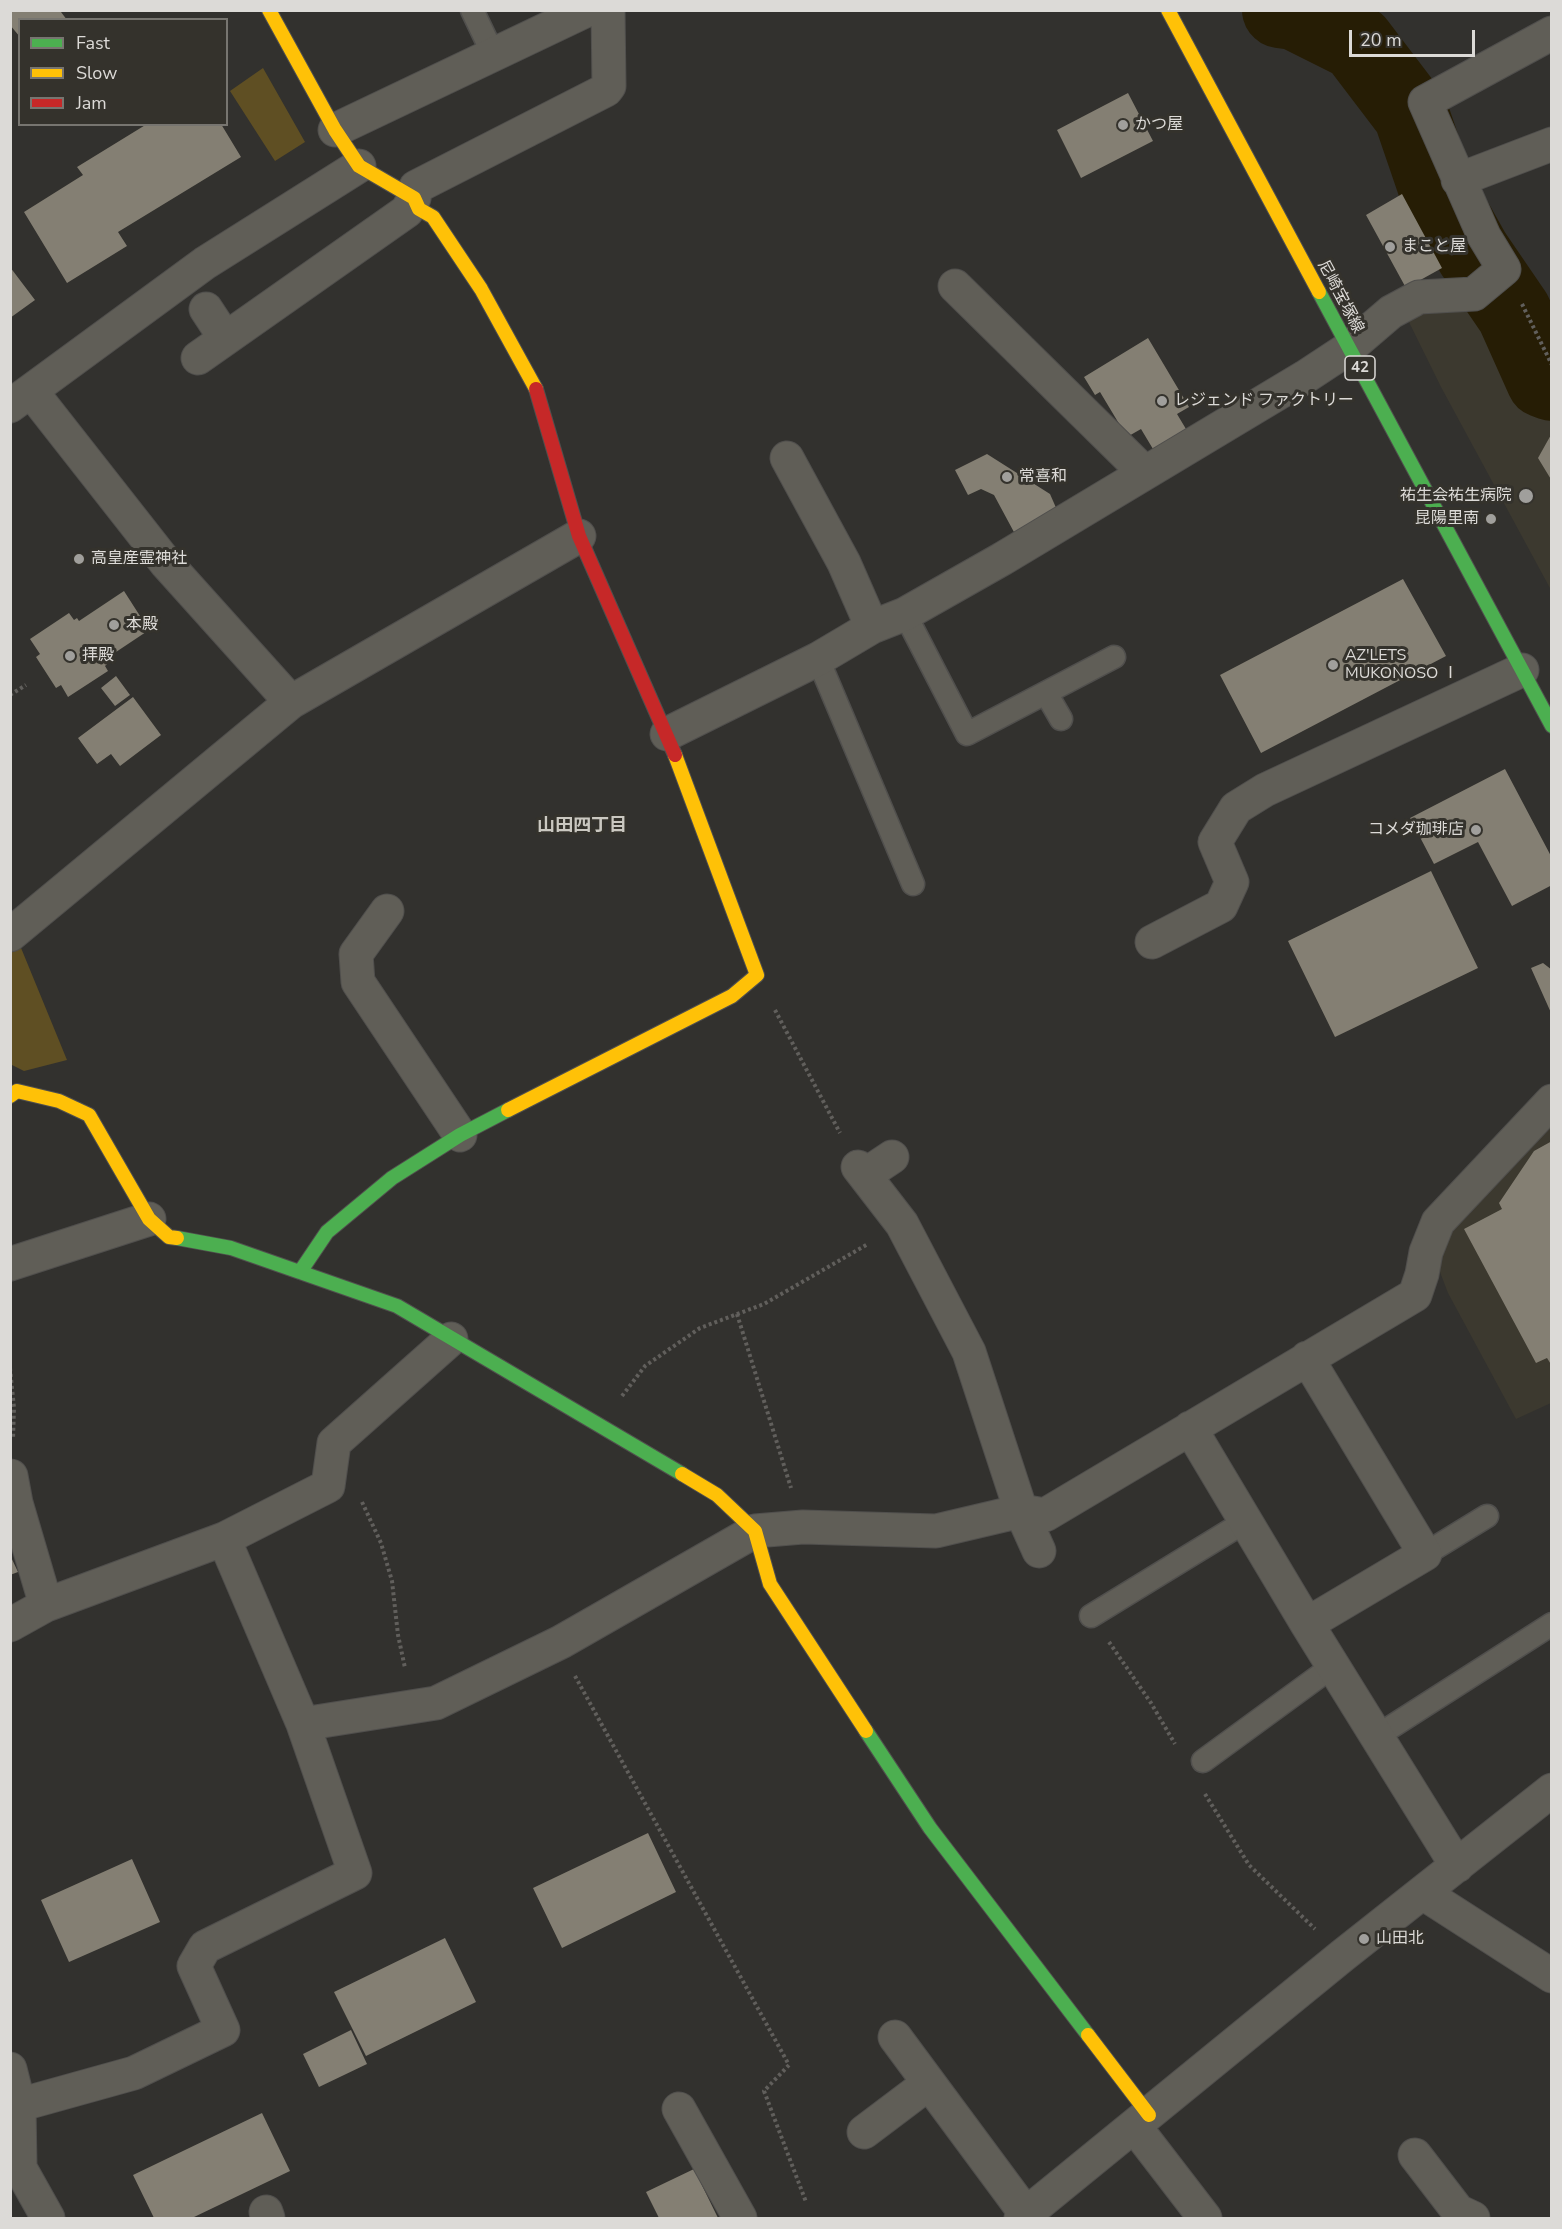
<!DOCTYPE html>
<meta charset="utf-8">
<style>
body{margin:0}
#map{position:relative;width:1562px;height:2229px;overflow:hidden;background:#32312e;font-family:"Nunito Sans",sans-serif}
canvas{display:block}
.frame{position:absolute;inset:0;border:12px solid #dcdad7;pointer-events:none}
.legend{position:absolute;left:18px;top:18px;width:210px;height:108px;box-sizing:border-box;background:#34322c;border:2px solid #777570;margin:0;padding:8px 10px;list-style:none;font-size:18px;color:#dcdad7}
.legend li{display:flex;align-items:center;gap:12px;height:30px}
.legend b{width:30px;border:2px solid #777570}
.scale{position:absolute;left:1349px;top:30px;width:126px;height:27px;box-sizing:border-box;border:3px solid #dcdad7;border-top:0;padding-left:8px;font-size:18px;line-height:21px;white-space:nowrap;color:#dcdad7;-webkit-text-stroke:4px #34322c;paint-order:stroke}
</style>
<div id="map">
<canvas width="1562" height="2229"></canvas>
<div class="frame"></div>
<ul class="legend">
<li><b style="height:8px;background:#4caf50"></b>Fast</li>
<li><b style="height:8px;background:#ffc107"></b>Slow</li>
<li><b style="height:8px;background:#c62828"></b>Jam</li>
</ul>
<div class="scale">20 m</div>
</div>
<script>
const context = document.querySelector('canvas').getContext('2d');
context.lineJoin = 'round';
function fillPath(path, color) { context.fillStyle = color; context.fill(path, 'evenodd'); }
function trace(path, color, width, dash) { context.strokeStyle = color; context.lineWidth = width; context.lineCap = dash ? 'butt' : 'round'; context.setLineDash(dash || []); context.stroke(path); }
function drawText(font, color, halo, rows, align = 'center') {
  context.font = font + ' "Nunito Sans","Noto Sans JP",sans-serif'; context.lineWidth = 6; context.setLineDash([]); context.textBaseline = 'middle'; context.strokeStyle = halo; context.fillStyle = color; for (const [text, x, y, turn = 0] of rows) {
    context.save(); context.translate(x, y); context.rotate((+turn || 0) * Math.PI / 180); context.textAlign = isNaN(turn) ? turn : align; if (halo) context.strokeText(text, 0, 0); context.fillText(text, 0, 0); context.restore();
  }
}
const built = new Path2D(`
 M1489,293l55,105 7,3v189l-110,-203 -35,-71z
 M1551,1117v286l-35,16 -68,-126 -13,-34 11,-28z`);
const green = new Path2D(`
 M263,68l42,74 -30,19 -45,-70z
 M19,943l48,117 -43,11 -12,-6 -1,-3 -1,-111z`);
const river = new Path2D(`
 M1280,10l15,2 62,31 54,71 25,73 37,66 41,60 30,67 8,3`);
const building = new Path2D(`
 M10,10h54l-3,2 6,8h-47v17l-10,-12z
 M1128,93l25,48 -72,37 -24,-48z
 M147,124h74l20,33 -123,75 9,14 -60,37 -43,-71 59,-37 -6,-8z
 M1402,194l40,74 -36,20 -40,-73z
 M10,267l25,33 -25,18z
 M1148,338l41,69 -12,7 9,15 -33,20 -12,-20 -14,8 -27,-45 -5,3 -11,-18z
 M1552,433v48l-14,-23z
 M987,454l63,40 7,16 -42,24 -21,-39 -13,-6 -13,6 -13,-25z
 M1403,579l43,77 -185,97 -41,-78z
 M124,591l25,39 -45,30 3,4 -2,2 3,5 -40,26 -7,-12 -5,3 -20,-31 4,-3 -10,-15 39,-26 5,7 3,-2 2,3z
 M116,676l14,19 -15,11 -14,-18z
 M133,697l28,38 -41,31 -9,-12 -14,10 -19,-26z
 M1505,769l47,89v27l-40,21 -34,-64 -44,22 -24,-46z
 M1431,871l47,97 -143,69 -47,-96z
 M1543,963l9,7v45l-21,-47z
 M1552,1141v225l-5,-8 -11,5 -72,-134 38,-20 -3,-6 35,-52z
 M10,1555l8,17 -8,3z
 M648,1833l28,59 -114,56 -29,-60z
 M132,1859l28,63 -91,40 -28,-62z
 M445,1938l31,64 -110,54 -32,-64z
 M351,2030l16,34 -48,23 -16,-33z
 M262,2113l28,58 -98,47h-38l-21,-43z
 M694,2169l24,49h-59l-13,-26z`);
const path = new Path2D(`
 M1522,304l30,61
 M10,695l16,-10
 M775,1010l65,123
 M737,1314l54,174
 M10,1368l4,40 -1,31
 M622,1396l23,-30 55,-38 64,-24 104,-60
 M362,1502l19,41 11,38 6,54 7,33
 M1109,1642l42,61 24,41
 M575,1676l214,389 -25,26 42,111
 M1205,1794l44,71 66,64`);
const lane = new Path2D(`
 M472,10l22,46
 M905,614l62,120 147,-77
 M818,659l95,225
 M1046,693l15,26
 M1425,1554l62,-38
 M1091,1616l155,-95
 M1377,1736l175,-112
 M1203,1761l130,-95`);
const street = new Path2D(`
 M335,130l252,-120
 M1458,180l94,-36
 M955,286l190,187
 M206,309l19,29
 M198,358l209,-147 7,-13 2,-11 190,-97 3,-4 -1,-76
 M31,391l135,172 125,139
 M10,406l195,-143 154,-97
 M787,458l57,105 28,64
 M667,734l151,-75 54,-32 33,-13 97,-55 303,-182 44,-29 42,-36 28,-15 55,-3 30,-25 -20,-33 -59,-134 127,-69
 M387,911l-31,43 2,28 102,153
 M10,935l281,-233 288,-166
 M1152,942l69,-36 11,-24 -17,-40 21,-34 29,-18 257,-120
 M858,1167l44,57 67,128 52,159 18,40
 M865,1175l27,-18
 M10,1264l139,-45
 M1190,1428l117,196 150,242
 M11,1476l5,27 30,102
 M1307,1624l118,-70 -118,-196
 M10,1625l36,-20 178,-66 104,-53 6,-43 117,-104
 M303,1724l133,-21 125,-61 194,-111 48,-4 133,4 85,-20 24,4 370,-220 7,-21 4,-22 12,-30 114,-121
 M1423,1893l129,83
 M895,2037l131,177
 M10,2069l9,36 1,63 28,50
 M19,2105l115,-32 89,-43 -29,-64 11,-19 150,-74 -52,-149 -79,-185
 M679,2109l61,109
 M1135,2127l70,91
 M864,2132l65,-49
 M1415,2155l43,56 15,7
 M266,2212l2,6
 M1021,2218l321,-262 210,-166`);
const fast = new Path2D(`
 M1319,292l233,434
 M177,1238l54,10 166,58 285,168
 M300,1272l27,-40 65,-54 68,-43 48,-25
 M866,1731l64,97 158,207`);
const slow = new Path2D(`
 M269,10l66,120 24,36 55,32 5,11 14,8 48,72 55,100
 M1168,10l151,282
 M10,1096l7,-5 42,10 30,14 60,104 20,18 8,1
 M508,1110l224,-114 25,-21 -82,-220
 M682,1474l35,21 38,36 15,53 96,147
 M1088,2035l61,80`);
const jam = new Path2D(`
 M536,389l43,147 96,219`);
const markers = [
 [1123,125,6,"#a09f9c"],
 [1390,247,6,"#a09f9c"],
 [1162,401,6,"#a09f9c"],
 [1007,477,6,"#a09f9c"],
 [1526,496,8,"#a09f9c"],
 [1491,519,6,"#a09f9c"],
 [79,559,6,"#a09f9c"],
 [114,625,6,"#a09f9c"],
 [70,656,6,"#a09f9c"],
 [1333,665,6,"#a09f9c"],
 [1476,830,6,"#a09f9c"],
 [1364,1939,6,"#a09f9c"]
];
const shields = [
 [1360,368,30]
];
const shieldNames = [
 ["42",1360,368]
];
const poiNames = [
 ["かつ屋",1135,125],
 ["まこと屋",1402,247],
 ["レジェンド ファクトリー",1174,401],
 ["常喜和",1019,477],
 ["祐生会祐生病院",1512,496,"right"],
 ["昆陽里南",1479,519,"right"],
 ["高皇産霊神社",91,559],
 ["本殿",126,625],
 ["拝殿",82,656],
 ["AZ'LETS",1345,656],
 ["MUKONOSO Ⅰ",1345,674],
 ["コメダ珈琲店",1464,830,"right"],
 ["山田北",1376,1939]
];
const streetNames = [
 ["尼崎宝塚線",1340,297,62]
];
const neighbourhoodNames = [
 ["山田四丁目",582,827]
];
fillPath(built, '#3c392f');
fillPath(green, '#5f4f23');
trace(river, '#261d05', 76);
fillPath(building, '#847f73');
trace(lane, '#504f4d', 25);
trace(street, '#504f4d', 35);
trace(fast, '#504f4d', 16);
trace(slow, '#504f4d', 16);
trace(jam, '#504f4d', 16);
trace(path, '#615f5c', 4, [3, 3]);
trace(lane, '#605e57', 22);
trace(street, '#605e57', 33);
trace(fast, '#4caf50', 14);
trace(slow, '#ffc107', 14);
trace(jam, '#c62828', 14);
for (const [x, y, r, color] of markers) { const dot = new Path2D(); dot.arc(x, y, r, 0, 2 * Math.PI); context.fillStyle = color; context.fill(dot); trace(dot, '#34322c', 2); }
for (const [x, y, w] of shields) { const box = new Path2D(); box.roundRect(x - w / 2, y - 12, w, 24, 4.5); context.fillStyle = '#34322c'; context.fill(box); trace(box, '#dcdad7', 1.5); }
drawText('bold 15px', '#dcdad7', null, shieldNames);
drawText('16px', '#dcdad7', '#34322c', poiNames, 'left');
drawText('16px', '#dcdad7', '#34322c', streetNames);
drawText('bold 18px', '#cac8c1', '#34322c', neighbourhoodNames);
</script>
